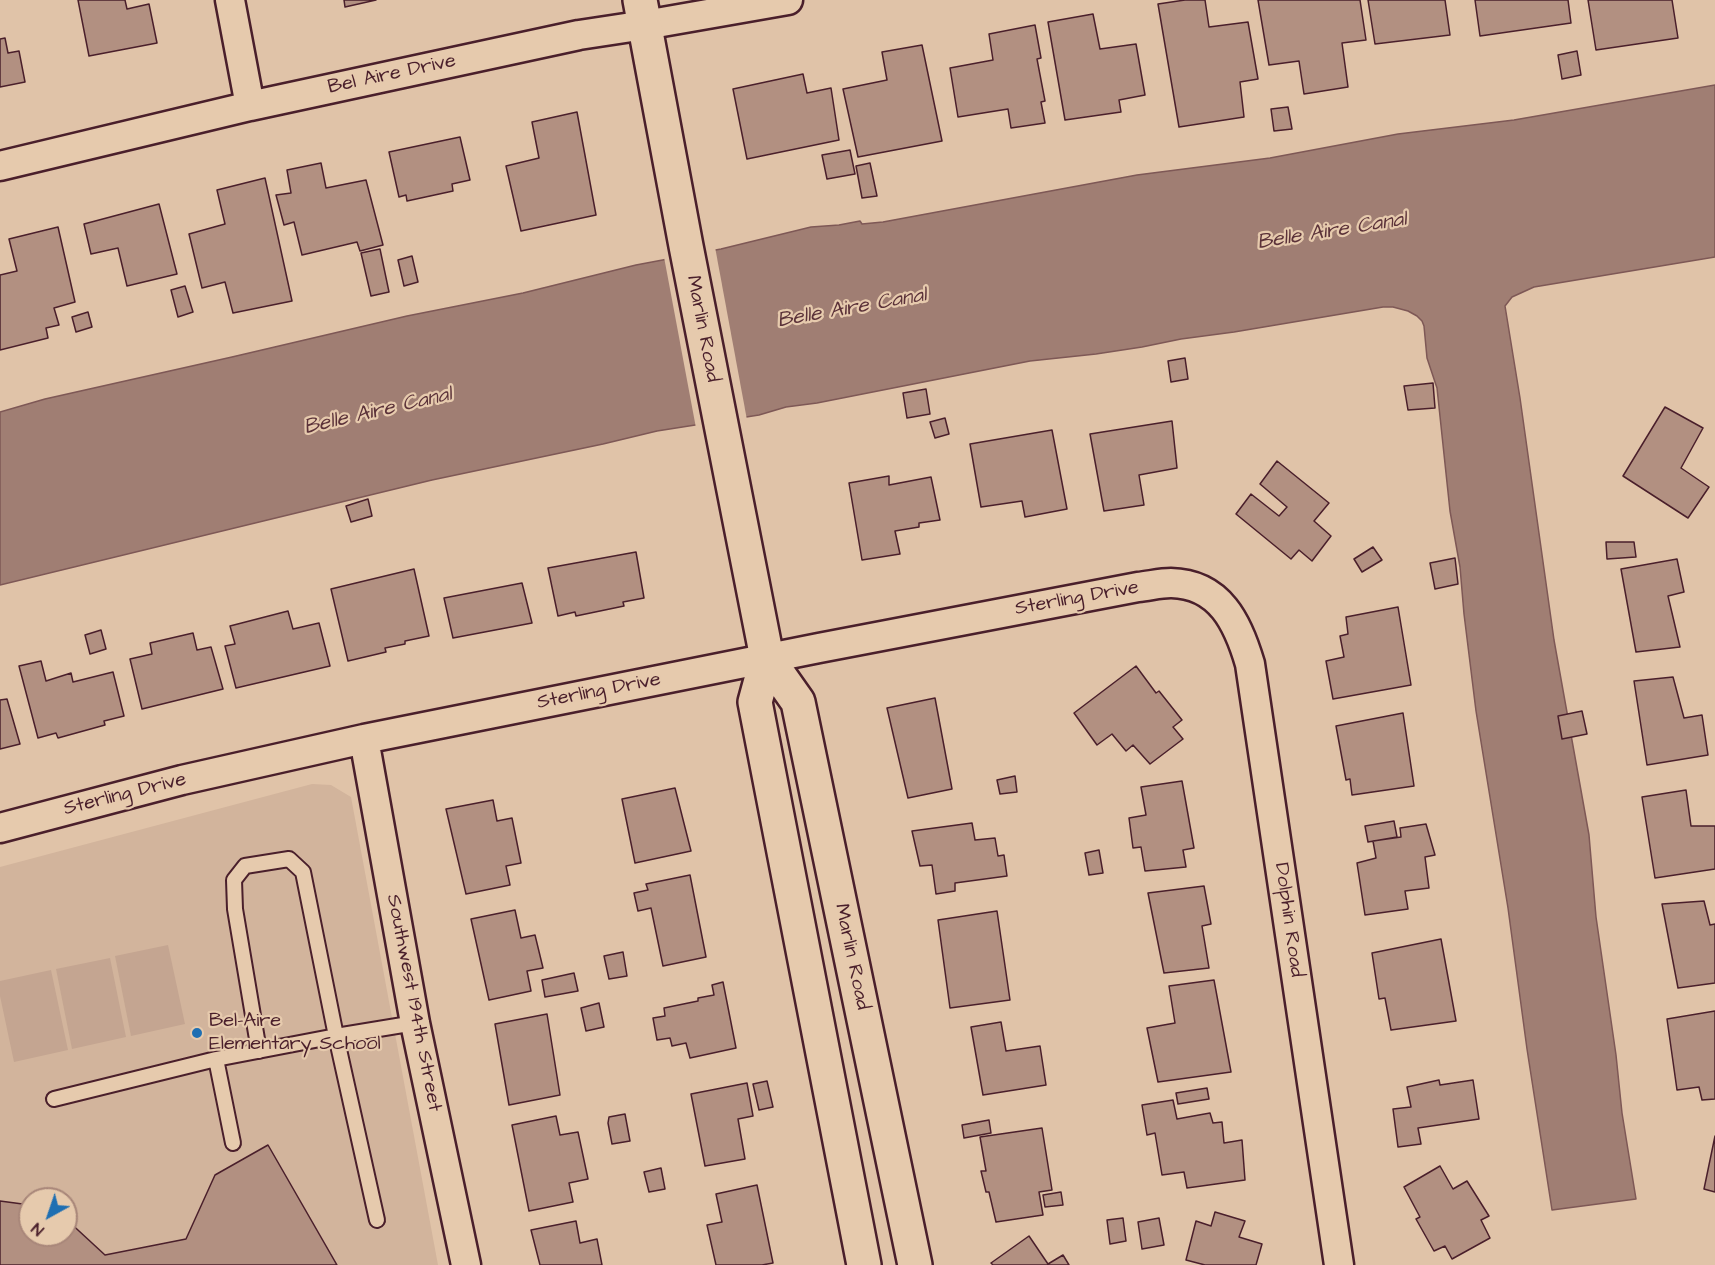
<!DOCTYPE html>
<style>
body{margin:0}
#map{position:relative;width:1715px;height:1265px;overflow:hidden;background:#e0c3a8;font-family:"Architects Daughter",sans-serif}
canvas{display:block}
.north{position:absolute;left:18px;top:1187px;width:60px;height:60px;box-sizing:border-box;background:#e6caad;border:2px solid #a88679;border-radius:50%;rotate:220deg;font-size:16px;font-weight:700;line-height:24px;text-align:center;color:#4a1f2b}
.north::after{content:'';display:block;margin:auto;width:21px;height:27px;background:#1f6fb2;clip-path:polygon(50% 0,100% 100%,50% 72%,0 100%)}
</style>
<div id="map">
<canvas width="1715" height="1265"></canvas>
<div class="north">N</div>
</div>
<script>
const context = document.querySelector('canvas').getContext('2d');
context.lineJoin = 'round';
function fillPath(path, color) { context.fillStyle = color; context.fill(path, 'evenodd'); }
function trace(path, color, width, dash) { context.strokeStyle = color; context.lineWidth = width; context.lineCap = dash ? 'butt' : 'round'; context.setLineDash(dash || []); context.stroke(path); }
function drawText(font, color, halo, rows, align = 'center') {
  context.font = font + ' "Architects Daughter",sans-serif'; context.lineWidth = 4.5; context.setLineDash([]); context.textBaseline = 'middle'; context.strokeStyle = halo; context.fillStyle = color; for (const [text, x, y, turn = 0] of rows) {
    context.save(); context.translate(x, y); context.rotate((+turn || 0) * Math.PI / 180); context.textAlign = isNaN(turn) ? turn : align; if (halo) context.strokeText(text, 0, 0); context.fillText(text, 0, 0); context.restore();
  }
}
const built = new Path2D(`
 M312,784l19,1 20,12 87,468h-438v-398zM30,1199h36v36h-36z`);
const green = new Path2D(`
 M168,945l17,79 -54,12 -16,-80z
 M110,958l16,79 -54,12 -16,-80z
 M51,970l17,80 -54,12 -14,-66v-15z`);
const water = new Path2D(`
 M1715,85v172l-181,30 -22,10 -7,9 15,92 34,242 35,195 7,82 20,138 6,58 14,86 -84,11 -25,-161 -19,-141 -32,-197 -12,-97 -4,-47 -10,-56 -13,-123 -10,-30 -3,-32 -2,-5 -5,-5 -9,-5 -15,-4h-10l-149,25 -53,7 -39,8 -46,7 -66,7 -213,42 -31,4 -27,8 -102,16 -54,13 -171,36 -432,105v-173l45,-13 187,-42 175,-41 116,-23 113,-28 85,-16 90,-22 28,-2 21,-4 2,3 21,-2 254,-47 133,-17 128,-24 116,-14z`);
const pier = new Path2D(`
 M715,247l32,173 -51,8 -32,-171z`);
const building = new Path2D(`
 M78,0h47l2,9 22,-5 8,39 -68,13z
 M344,0h32l-31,7z
 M1185,0h20l4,27 39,-5 10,57 -18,3 4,35 -65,10 -21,-123z
 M1258,0h102l6,40 -24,3 6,44 -44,7 -5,-33 -30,4z
 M1368,0h77l5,35 -75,9z
 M1475,0h93l3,23 -91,13z
 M1588,0h84l6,38 -82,12z
 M1093,14l7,35 36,-5 9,51 -26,5 2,12 -56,8 -17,-98z
 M1035,25l6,33 -4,1 8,42 -4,1 4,21 -34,5 -3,-19 -50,8 -8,-49 43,-8 -4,-26z
 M5,38l3,15 11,-2 6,31 -25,5v-48z
 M922,45l20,96 -84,16 -15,-68 44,-9 -5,-28z
 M1577,51l4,24 -19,4 -4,-24z
 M803,74l4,19 24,-5 8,52 -92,19 -14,-70z
 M1288,107l4,22 -18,2 -3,-22z
 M577,112l19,103 -75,16 -15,-65 33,-8 -7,-36z
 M460,137l10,43 -18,4 1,7 -46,10 -1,-6 -7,2 -10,-45z
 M850,150l5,24 -28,5 -5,-24z
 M321,163l5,25 40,-8 17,65 -23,6 -3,-9 -55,13 -8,-33 -10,3 -8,-30 15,-2 -4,-23z
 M870,163l7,33 -15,2 -6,-32z
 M265,178l27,123 -59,12 -8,-31 -23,6 -13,-54 36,-10 -8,-34z
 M159,204l18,70 -50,12 -9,-38 -27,6 -7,-30z
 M58,227l17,75 -21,6 5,17 -13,3 2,10 -48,12v-75l17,-4 -8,-32z
 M380,249l9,43 -18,4 -10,-43z
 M412,256l6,26 -14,4 -6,-26z
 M185,286l8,26 -15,5 -7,-27z
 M88,312l4,15 -16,5 -4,-15z
 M1185,358l3,21 -17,3 -3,-21z
 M1433,383l2,25 -27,2 -4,-24z
 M926,389l4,25 -23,4 -4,-25z
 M1665,407l38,21 -22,40 28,19 -21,31 -65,-42z
 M945,418l4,16 -14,4 -5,-16z
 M1172,421l5,47 -38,7 5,30 -40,6 -14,-77z
 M1052,430l15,79 -42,8 -3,-16 -41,6 -11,-63z
 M1277,461l52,42 -15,18 17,15 -19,25 -13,-11 -8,9 -55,-45 15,-20 28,22 8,-9 -27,-23z
 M889,476v9l42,-8 9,43 -21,3v4l-24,4 5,23 -38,6 -13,-77z
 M368,499l4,17 -21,6 -5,-16z
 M1606,542h28l2,15 -29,2z
 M1373,547l9,13 -20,12 -8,-13z
 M636,552l8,46 -21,4 1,4 -48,10 -1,-4 -17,4 -10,-48z
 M1455,558l3,26 -23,5 -5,-26z
 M1677,559l7,33 -16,4 12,51 -44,5 -15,-83z
 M414,569l15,67 -24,5v3l-20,4 1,4 -38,9 -17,-72z
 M522,583l10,40 -79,15 -9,-40z
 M1398,607l13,78 -78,14 -7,-38 18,-4 -4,-21 8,-2 -2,-17z
 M288,611l5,18 26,-6 11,43 -94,22 -11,-42 10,-2 -5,-18z
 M101,630l5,19 -16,5 -5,-19z
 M193,633l4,17 14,-3 12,42 -81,20 -12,-50 22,-5 -2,-11z
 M41,661l5,20 25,-8 2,9 40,-10 11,44 -20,5 1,4 -47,13 -2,-5 -18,5 -19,-72z
 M1136,666l20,27 3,-2 23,29 -9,7 10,12 -33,25 -17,-19 -7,6 -14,-17 -15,11 -23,-32z
 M1673,677l11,41 18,-3 6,40 -61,10 -13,-84z
 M935,698l17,91 -44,9 -21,-90z
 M7,699l13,45 -20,5v-49z
 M1582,711l5,23 -25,5 -4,-23z
 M1403,713l11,73 -62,9 -2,-16 -4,1 -10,-54z
 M1015,776l2,16 -17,2 -3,-14z
 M1182,781l12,67 -11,2 3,17 -41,4 -4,-24 -8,1 -4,-30 17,-3 -5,-28z
 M675,788l16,63 -56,12 -13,-64z
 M1686,790l5,36h24v43l-60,9 -13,-81z
 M493,800l4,21 15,-3 9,45 -15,3 4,19 -44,9 -20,-85z
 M1394,821l3,16 -29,5 -3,-16z
 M972,823l3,17 20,-2 3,18 6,-1 3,21 -52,7v8l-19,3 -4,-29 -12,1 -8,-35z
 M1426,824l9,31 -10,2 4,31 -24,3 3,18 -43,6 -8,-52 19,-5 -3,-17 28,-4 -1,-9z
 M1099,850l4,23 -14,2 -4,-22z
 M690,875l16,82 -43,9 -12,-58 -13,3 -4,-18 14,-3 -2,-6z
 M1204,886l7,38 -9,2 7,42 -45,5 -16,-80z
 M1704,901l6,24 5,-1v59l-37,5 -16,-84z
 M515,910l6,28 14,-3 8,33 -16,3 4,20 -42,9 -18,-81z
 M997,911l13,89 -60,8 -12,-88z
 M1441,939l15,82 -65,9 -6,-32 -6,1 -7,-46z
 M623,952l4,24 -18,3 -5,-23z
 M574,973l4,18 -33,6 -3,-17z
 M1214,980l17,92 -73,10 -11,-54 28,-5 -6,-37z
 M723,982l13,66 -46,10 -4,-15 -14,3 -2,-8 -13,2 -4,-22 12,-2 -1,-8 34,-7v-3l16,-3 -2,-10z
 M599,1003l5,24 -18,4 -5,-23z
 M1715,1011v88l-13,1 -3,-13 -22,3 -10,-71z
 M547,1014l13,81 -51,10 -14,-81z
 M1001,1022l5,29 34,-5 6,39 -63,10 -12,-68z
 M1439,1080l1,5 33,-5 6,39 -61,9 3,16 -23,3 -5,-38 18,-2 -4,-20z
 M767,1081l6,26 -14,3 -6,-26z
 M747,1083l6,33 -15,3 7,40 -40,7 -14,-72z
 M1207,1088l2,11 -31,5 -2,-11z
 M1173,1100l4,19 33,-6 3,10 9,-1 2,21 18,-3 3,40 -58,8 -3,-16 -22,3 -7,-42 -8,2 -5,-30z
 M625,1114l5,27 -18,3 -4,-21 1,-6z
 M556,1116l4,19 18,-3 10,47 -19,4 4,19 -44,9 -17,-86z
 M989,1120l2,13 -27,5 -2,-13z
 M1042,1128l10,62 -13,2 4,23 -47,7 -7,-30h-3l-5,-21h5l-6,-34z
 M1715,1136v56l-11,-3z
 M268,1145l69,120h-337v-64l30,4v30h36v-16l39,36 81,-16 29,-64z
 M1440,1166l13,23 14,-8 22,35 -8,4 9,18 -38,21 -7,-13 -11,5 -18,-32 4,-2 -16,-30z
 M661,1168l4,21 -16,3 -5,-20z
 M757,1185l16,78 -11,2h-46l-9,-40 15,-3 -6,-28z
 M1061,1192l2,13 -18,2 -2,-12z
 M1215,1212l30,9 -6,16 23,7 -6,21h-51l-19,-5 10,-39 15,5z
 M1123,1218l3,23 -16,3 -3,-24z
 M1159,1218l5,27 -22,4 -4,-27z
 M576,1221l4,22 17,-4 5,26h-62l-9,-35z
 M1029,1236l19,28 15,-9 6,10h-76l-2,-2z`);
const service = new Path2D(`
 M259,1051l-24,-142 -1,-29 11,-14 44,-7 14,13 33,164 41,184
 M54,1099l162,-40
 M233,1143l-17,-84 120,-23 79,-13`);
const minor = new Path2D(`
 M230,0l20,106
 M0,166l250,-60 329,-71 66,-10 143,-25
 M364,739l51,284 51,242
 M0,828l182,-48 182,-41 455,-91 319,-61c11,-1 22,-4 33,-4 49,1 67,40 79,81l89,601`);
const tertiary = new Path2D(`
 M640,0l46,246 81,412 31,44 117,563
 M767,658l-12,44 109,563`);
const markers = [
 [197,1033,6,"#1f6fb2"]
];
const streetNames = [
 ["Bel Aire Drive",392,75,-12],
 ["Marlin Road",702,329,79],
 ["Sterling Drive",1077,599,-10],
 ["Sterling Drive",599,692,-11],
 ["Sterling Drive",125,795,-14],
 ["Dolphin Road",1288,920,82],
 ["Marlin Road",851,957,78],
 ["Southwest 194th Street",413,1003,79]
];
const poiNames = [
 ["Bel-Aire",209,1022],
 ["Elementary School",209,1045]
];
const waterNames = [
 ["Belle Aire Canal",1332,232,-9],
 ["Belle Aire Canal",852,309,-10],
 ["Belle Aire Canal",378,412,-13]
];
fillPath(built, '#d2b49c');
fillPath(green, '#c4a591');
fillPath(water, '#a07e73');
trace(water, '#7e5856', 1.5);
fillPath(pier, '#e0c3a8');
fillPath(building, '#b29081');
trace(building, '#4a1f2b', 1.5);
trace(service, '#4a1f2b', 18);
trace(minor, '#4a1f2b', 33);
trace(tertiary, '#4a1f2b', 38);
trace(service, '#e6caad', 14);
trace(minor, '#e6caad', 28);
trace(tertiary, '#e6caad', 33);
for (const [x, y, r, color] of markers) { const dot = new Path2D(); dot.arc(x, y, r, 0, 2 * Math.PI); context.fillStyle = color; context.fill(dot); trace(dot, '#e6caad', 2); }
drawText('20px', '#4a1f2b', '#e6caad', streetNames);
drawText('20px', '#4a1f2b', '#e6caad', poiNames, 'left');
drawText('italic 21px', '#5b3239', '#e6caad', waterNames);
</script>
